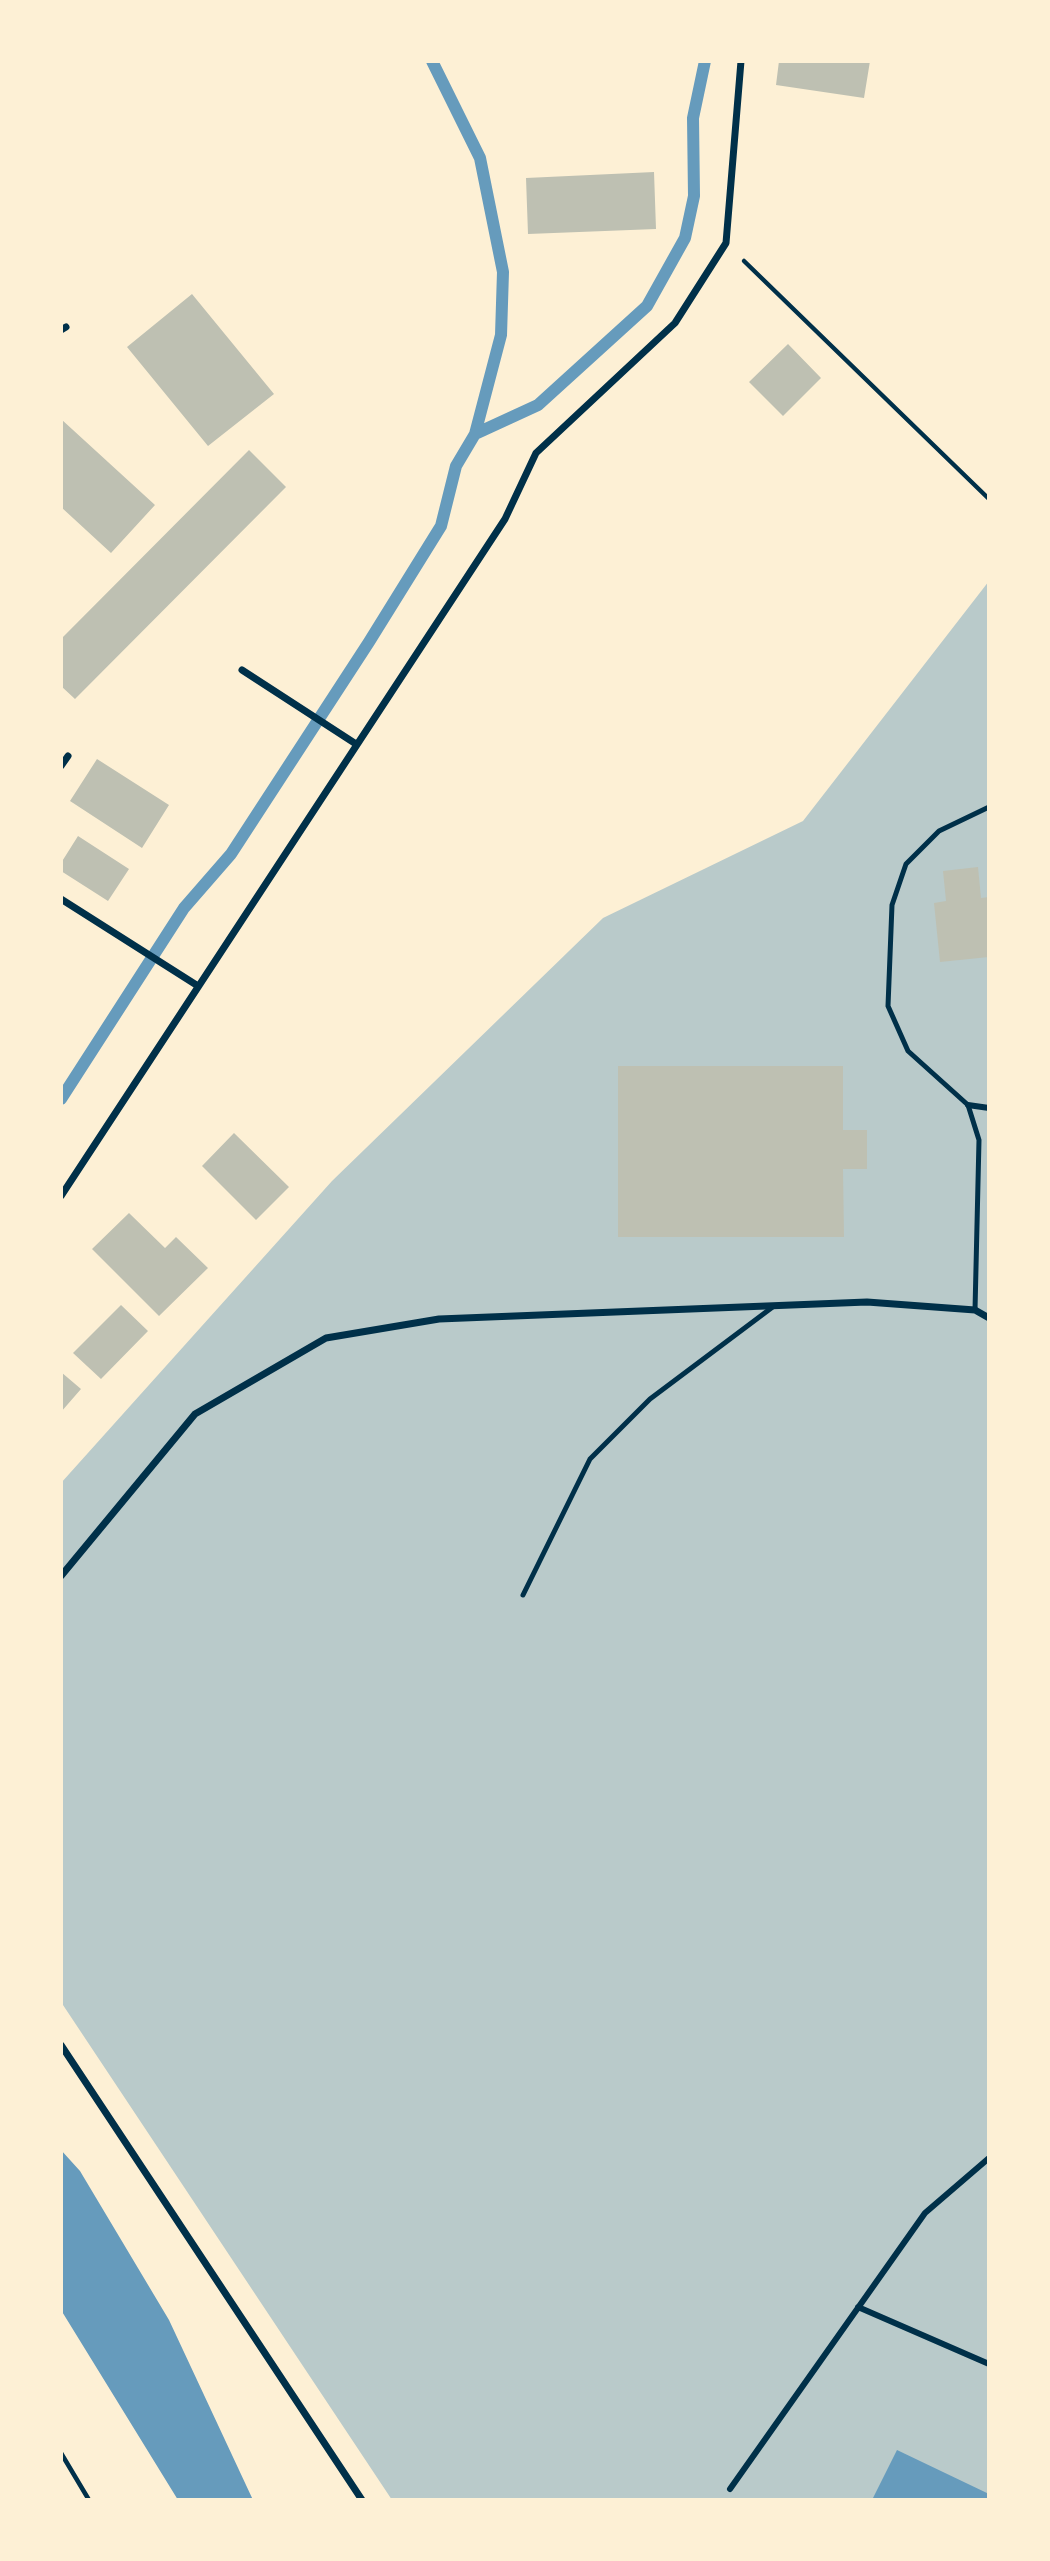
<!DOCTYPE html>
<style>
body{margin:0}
#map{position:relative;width:1050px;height:2561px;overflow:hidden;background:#fdf0d5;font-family:"Noto Serif",serif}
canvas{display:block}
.frame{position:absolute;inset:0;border:63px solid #fdf0d5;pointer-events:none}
</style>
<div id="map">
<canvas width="1050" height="2561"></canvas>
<div class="frame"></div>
</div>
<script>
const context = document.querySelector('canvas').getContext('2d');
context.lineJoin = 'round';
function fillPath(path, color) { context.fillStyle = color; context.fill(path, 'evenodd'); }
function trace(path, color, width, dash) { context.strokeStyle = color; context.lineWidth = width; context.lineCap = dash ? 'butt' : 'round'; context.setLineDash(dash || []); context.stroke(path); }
const green = new Path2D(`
 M989,581v1919h-597l-331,-498v-519l271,-302 271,-263 200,-97z`);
const water = new Path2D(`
 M61,2150l19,21 89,149 84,180h-75l-117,-190z
 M897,2450l92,44v6h-117z`);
const stream = new Path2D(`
 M475,434l63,-29 109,-99 38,-68 9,-42 -1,-78 12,-57
 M61,1099l123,-191 47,-54 138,-212 72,-116 15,-60 19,-32 26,-99 2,-63 -23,-114 -48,-97`);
const building = new Path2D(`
 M779,61h91l-6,37 -88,-13z
 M654,172l2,57 -128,5 -2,-56z
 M192,294l82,100 -66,52 -81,-99z
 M788,344l33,34 -38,38 -34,-34z
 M61,419l94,86 -44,48 -50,-46z
 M249,450l37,37 -211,212 -14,-13v-47z
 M97,759l72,46 -27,43 -72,-47z
 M78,836l51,33 -21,32 -47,-30v-8z
 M978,867l3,31 8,-1v60l-49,5 -6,-59 12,-2 -3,-30z
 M618,1066h225v64h24v39h-24l1,68h-226z
 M234,1133l55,54 -33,33 -54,-54z
 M129,1213l36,35 11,-11 32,31 -49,48 -67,-67z
 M121,1305l27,26 -47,48 -28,-26z
 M61,1372l20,17 -20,23z`);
const path = new Path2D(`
 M744,261l245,238
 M61,2453l28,47`);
const service = new Path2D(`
 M975,1310l4,-170 -11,-35 -60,-54 -20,-45 4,-101 14,-41 33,-33 50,-24
 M523,1595l67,-136 60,-60 124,-93`);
const pedestrian = new Path2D(`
 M968,1105l21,3
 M858,2307l131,57
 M730,2489l195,-276 64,-55`);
const minor = new Path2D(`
 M61,330l5,-3
 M242,670l114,74
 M61,766l7,-10
 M61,899l137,87
 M61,1196l444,-677 31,-66 139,-130 51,-80 15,-182
 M61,1576l134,-162 131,-76 113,-19 428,-17 108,8 14,8
 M61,2045l301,455`);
fillPath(green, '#b9caca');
fillPath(water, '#669bbc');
trace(stream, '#669bbc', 12);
fillPath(building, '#bec0b2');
trace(path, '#003049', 4.5);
trace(service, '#003049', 5);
trace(pedestrian, '#003049', 6);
trace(minor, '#003049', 7);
</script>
